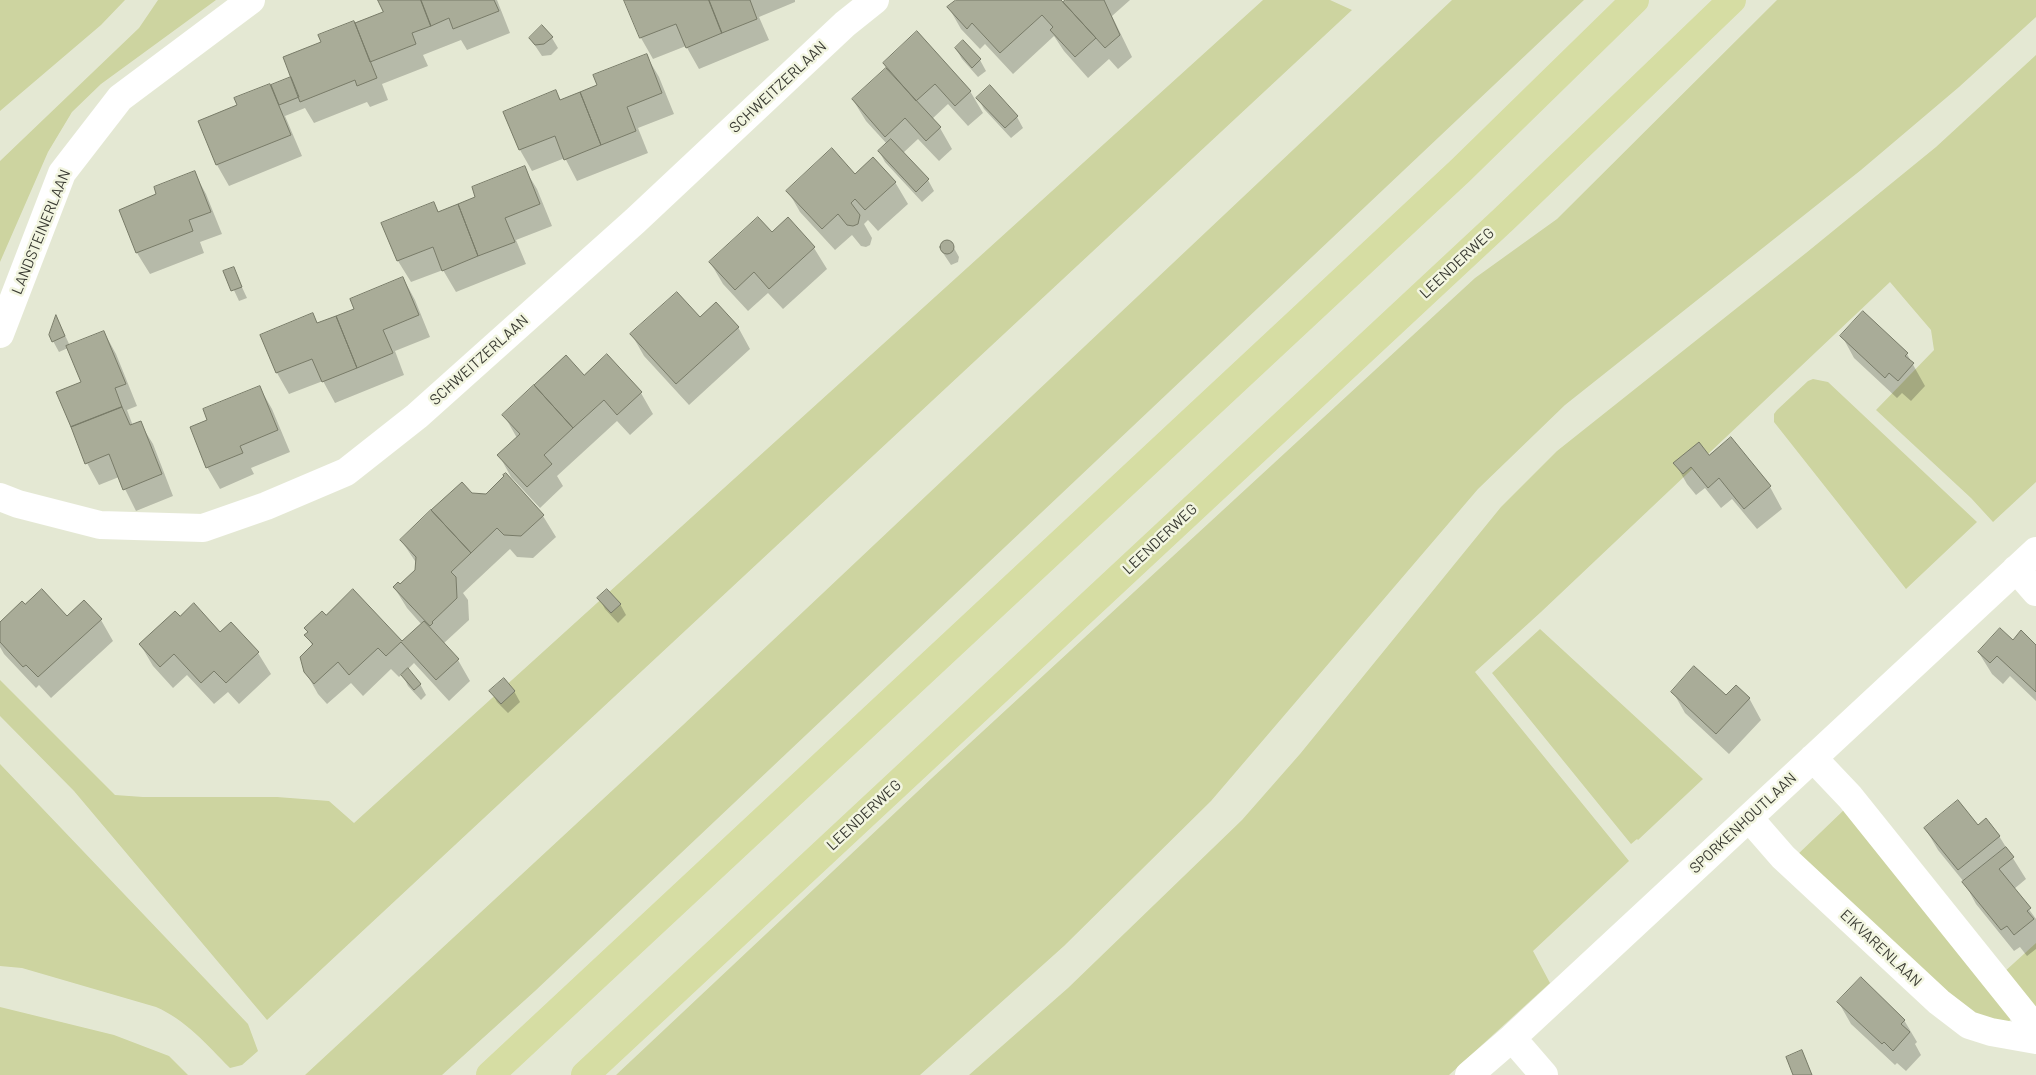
<!DOCTYPE html>
<style>
body{margin:0}
canvas{display:block;background:#e4e8d3}
</style>
<canvas width="2036" height="1075"></canvas>
<script>
const context = document.querySelector('canvas').getContext('2d');
context.lineJoin = 'round';
function fillPath(path, color) { context.fillStyle = color; context.fill(path, 'evenodd'); }
function trace(path, color, width, dash) { context.strokeStyle = color; context.lineWidth = width; context.lineCap = dash ? 'butt' : 'round'; context.setLineDash(dash || []); context.stroke(path); }
function drawText(font, color, halo, rows, align = 'center') {
  context.font = font + ' Barlow,sans-serif'; context.lineWidth = 5; context.setLineDash([]); context.textBaseline = 'middle'; context.strokeStyle = halo; context.fillStyle = color; for (const [text, x, y, turn = 0] of rows) {
    context.save(); context.translate(x, y); context.rotate((+turn || 0) * Math.PI / 180); context.textAlign = isNaN(turn) ? turn : align; if (halo) context.strokeText(text, 0, 0); context.fillText(text, 0, 0); context.restore();
  }
}
const green = new Path2D(`
 M0,0h125l-24,25 -101,86z
 M158,0h58l-115,84 -29,28 -24,40 -48,110v-101l139,-133z
 M1263,0h67l22,10 -1085,1010 -193,-229 -74,-75v-36l115,115 28,2h134l52,4 25,22z
 M1452,0h132l-1049,991 -93,84h-137l378,-350z
 M1777,0h259v17l-77,70 -98,83 -296,235 -87,84 -267,312 -147,145 -144,129h-304l316,-297 543,-500 82,-59z
 M2036,55v427l-43,40 -22,-24 -95,-88 58,-60 -3,-20 -41,-48 -349,330 -66,60 154,189 -96,90 17,32 -101,92h-480l99,-87 174,-168 58,-66 201,-247 56,-56 249,-198 130,-106z
 M1813,379l15,3 149,140 -71,67 -132,-167v-8l3,-4 31,-29z
 M1540,629l163,150 -65,61 -1,-1 -6,5 -139,-171z
 M0,764l248,260 10,27 -16,14 -12,3c-23,-23 -44,-48 -74,-61l-134,-39 -22,-2z
 M1847,807l165,210 -4,6h-13l-35,-17 -165,-149z
 M2036,943v70l-33,-40z
 M0,1007l114,28 55,21 19,19h-188z`);
const shadow = new Path2D(`
 M380,0h117l13,33 -43,17 -6,-10 -38,15 5,11 -46,18 6,16 -18,7 -3,-5 -53,21 -9,-15 -20,8 17,40 -73,30 -12,-21 -17,-43 39,-16 31,-19 22,-9 30,-35 -2,-8 65,-23z
 M626,0h169v2l-36,15 10,23 -70,29 -13,-23 -33,13 -12,-21z
 M957,0h103l3,4 5,-4h62l-18,16 20,41 -14,12 -9,-10 -21,19 -24,-27 -10,-15 -41,38 -28,-30 -5,5 -19,-20 -12,-21z
 M530,38h22l6,10 -7,7 -9,1z
 M956,49l24,11 6,11 -8,6 -16,-18z
 M646,55l13,22 15,37 -36,14 10,25 -71,28 -12,-23 -33,13 -12,-21 -15,-38 51,-20 5,9 38,-15z
 M884,64l86,27 13,22 -15,13 -20,-22 -16,15 8,9 12,21 -13,12 -21,-22 -15,14 25,27 6,11 -12,11 -37,-40 -6,-11 8,-7 -21,-23 -13,-21 34,-31z
 M978,98l39,19 6,11 -12,10 -27,-29z
 M524,168l13,21 15,37 -36,14 10,24 -70,28 -13,-22 -32,12 -13,-21 -15,-37 51,-21 5,10 38,-15z
 M194,172l12,22 16,40 -22,8 4,11 -54,21 -13,-21 -17,-43 38,-15z
 M855,176l40,6 13,22 -30,27 -10,-11 -4,4 8,14 -2,7 -4,2 -5,-1 -9,-11 -17,15 -35,-38 -12,-21z
 M772,234l42,14 13,21 -44,40 -15,-16 -20,18 -25,-27 -13,-22z
 M950,241l9,16 -1,5 -7,3 -10,-15 1,-5z
 M233,268l14,30 -8,3 -14,-30z
 M403,278l12,22 15,37 -35,14 9,24 -69,28 -12,-22 -34,13 -12,-21 -15,-38 51,-20 5,9 38,-15z
 M57,318l13,28 34,-14 12,22 21,52 -10,4 6,16 7,-3 13,21 20,52 -37,15 -17,-34 -20,8 -12,-22 -4,-80 -15,-35 -9,4 -6,-11z
 M700,319l38,8 12,22 -61,56 -45,-49 -12,-21z
 M1842,336l65,18 18,32 -14,15 -9,-8 -5,5 -43,-40z
 M584,377l57,16 12,21 -23,21 -13,-14 -60,55 6,10 -23,22 -29,-31 -12,-22 18,-17 -13,-23z
 M260,388l12,21 18,43 -39,16 3,6 -34,15 -13,-22 2,-47z
 M1730,439l40,48 12,22 -25,20 -25,-30 -11,9 -16,-20 -9,7 -9,-11 -12,-21 34,-6z
 M472,495l71,21 13,21 -23,21 -16,-1 -7,-8 -47,44 5,7 1,20 -26,24 15,16 12,21 -21,20 -35,-38 -7,7 13,14 6,11 -5,5 -13,-14 -6,-12 -3,3 -8,-8 -28,27 -12,-13 -24,21 -9,-10 -13,-23 8,-24 -7,-12 2,-2 -2,-5 20,-11 27,-26 49,52 20,-18 -15,-17 -13,-21 6,-1 16,-15 1,-7 -16,-24z
 M599,598l21,6 6,11 -8,8 -13,-14z
 M25,606l42,12 34,2 12,21 -62,57 -12,-13 -3,3 -32,-34 -4,-7v-23z
 M180,618l40,16 11,-11 27,30 13,21 -32,30 -11,-12 -14,12 -27,-29 -14,13 -20,-22 -13,-22z
 M2013,641l23,5v55l-26,-25 -7,8 -11,-10 -13,-21z
 M491,691h23l6,11 -12,11 -11,-11z
 M1673,692l76,6 12,22 -32,34 -44,-41z
 M1978,827l21,9 27,43 -12,10 22,30v30l-9,7 -7,-9 -6,4 -38,-47 -12,-22 -26,-32 -13,-22z
 M1839,1003l65,17 13,22 -2,2 6,11 -15,16 -9,-8 -2,2 -44,-41z`);
const building = new Path2D(`
 M378,0h43l10,26 -19,7 4,11 -46,18 -15,-39 28,-11z
 M421,0h73l5,11 -46,18 -4,-11 -18,8z
 M624,0h85l13,33 -36,15 -10,-24 -36,14z
 M709,0h41l7,19 -35,14z
 M956,0h105l35,38 -21,19 -25,-27 3,-3 -11,-12 -42,38 -28,-30 -5,6 -20,-22z
 M1066,0h38l16,35 -15,13 -42,-46z
 M354,21l23,57 -20,8 -2,-6 -55,22 -17,-45 38,-15 -3,-7z
 M542,25l11,12 -9,7 -9,1 -6,-7z
 M917,31l54,60 -16,15 -20,-22 -19,17 -33,-38z
 M963,40l18,19 -9,9 -17,-20z
 M647,54l15,39 -35,14 9,24 -35,14 -21,-53 17,-7 -4,-10z
 M886,68l55,59 -15,14 -21,-23 -20,19 -33,-38z
 M291,77l8,20 -20,8 -8,-20z
 M270,84l21,51 -75,30 -18,-44 39,-16 -3,-7z
 M990,85l28,31 -13,12 -29,-30z
 M556,90l4,10 20,-8 21,53 -37,15 -9,-24 -36,14 -16,-38z
 M891,139l38,40 -13,13 -38,-41z
 M832,148l23,26 18,-17 23,25 -31,28 -10,-11 -4,4 9,12 -2,9 -5,2 -6,-1 -9,-11 -16,15 -36,-38z
 M525,166l15,38 -35,14 10,24 -37,14 -20,-52 17,-7 -3,-10z
 M195,171l16,41 -22,8 4,11 -57,22 -17,-43 37,-16 -2,-7z
 M434,202l4,10 20,-8 20,52 -36,15 -9,-24 -36,14 -16,-38z
 M758,217l14,15 16,-15 27,30 -46,42 -15,-17 -19,18 -26,-28z
 M940 247a7 7 0 1 1 14 0a7 7 0 1 1-14 0Z
 M234,267l8,20 -11,4 -8,-20z
 M403,277l16,38 -36,15 10,23 -36,15 -21,-52 18,-7 -4,-10z
 M677,292l23,25 16,-15 23,25 -63,57 -46,-50z
 M1863,311l45,42 -3,3 9,7 -16,18 -9,-8 -4,5 -45,-42z
 M313,313l4,10 19,-7 21,52 -35,14 -10,-23 -36,14 -16,-38z
 M56,315l9,21 -13,6 -3,-7z
 M104,331l22,53 -11,4 7,19 -51,20 -15,-35 25,-10 -15,-36z
 M607,354l35,38 -25,23 -13,-15 -31,28 -39,-43 32,-30 18,20z
 M534,385l39,43 -29,27 8,9 -25,23 -30,-32 23,-21 -18,-19z
 M260,386l18,44 -38,16 3,7 -37,15 -16,-41 17,-7 -4,-11z
 M122,407l8,18 11,-4 21,53 -39,16 -14,-36 -24,10 -14,-37z
 M1731,437l40,49 -27,23 -25,-31 -11,10 -17,-21 -8,7 -10,-11 26,-21 10,13z
 M506,473l38,42 -23,21 -17,-1 -7,-7 -26,25 -40,-43 31,-28 10,11 14,1 18,-18 -1,-1z
 M431,510l40,43 -20,19 5,5 1,21 -25,24 1,1 -3,3 -37,-39 5,-5 2,2 15,-14 1,-13 -16,-17z
 M42,589l25,27 17,-16 18,19 -64,58 -12,-12 -3,2 -23,-25v-20l22,-21 3,3z
 M353,589l49,52 22,-20 35,38 -23,21 -35,-38 -15,14 -8,-8 -29,27 -11,-13 -24,22 -10,-12 -4,-15 13,-13 -9,-9 4,-3 -4,-4 18,-17 4,4z
 M607,589l14,15 -10,9 -14,-15z
 M194,603l26,29 11,-10 28,30 -33,31 -12,-12 -13,12 -27,-29 -14,13 -21,-23 36,-33 5,5z
 M2000,628l13,12 8,-10 15,15v47l-39,-36 -7,7 -12,-11z
 M1694,666l32,29 10,-10 14,13 -34,36 -45,-42z
 M408,668l13,16 -7,6 -13,-15z
 M504,678l11,13 -14,13 -12,-13z
 M1958,800l20,25 8,-7 14,18 -42,34 -34,-42z
 M2006,847l8,10 -15,12 32,39 -4,3 7,8 -20,16 -7,-9 -6,4 -39,-48z
 M1861,977l44,43 -4,4 9,8 -17,19 -9,-9 -2,2 -45,-42z
 M1802,1050l10,25h-19l-7,-18z`);
const street = new Path2D(`
 M0,334l62,-161 58,-75 131,-98
 M0,497l18,7 82,21 103,3 63,-22 80,-34 71,-56 218,-195 210,-197 30,-24
 M2016,569l20,23
 M1813,758l37,39 186,232
 M1749,818l34,39 156,145 30,23 22,7 45,8
 M1512,1038l32,37
 M1469,1075l43,-37 524,-487`);
const primary = new Path2D(`
 M490,1075l970,-904 175,-171
 M585,1075l919,-856 228,-219`);
const streetNames = [
 ["SCHWEITZERLAAN",778,87,-43],
 ["LANDSTEINERLAAN",41,232,-68],
 ["LEENDERWEG",1457,263,-43],
 ["SCHWEITZERLAAN",479,360,-42],
 ["LEENDERWEG",1160,539,-43],
 ["LEENDERWEG",864,815,-43],
 ["SPORKENHOUTLAAN",1743,823,-43],
 ["EIKVARENLAAN",1881,948,43]
];
fillPath(green, '#cdd4a0');
fillPath(shadow, '#0003');
fillPath(building, '#a9ac98');
trace(building, '#787b68', 1);
trace(street, '#fff', 28);
trace(primary, '#d6dda3', 28);
drawText('15px', '#393a32', '#f2f5e0', streetNames);
</script>
